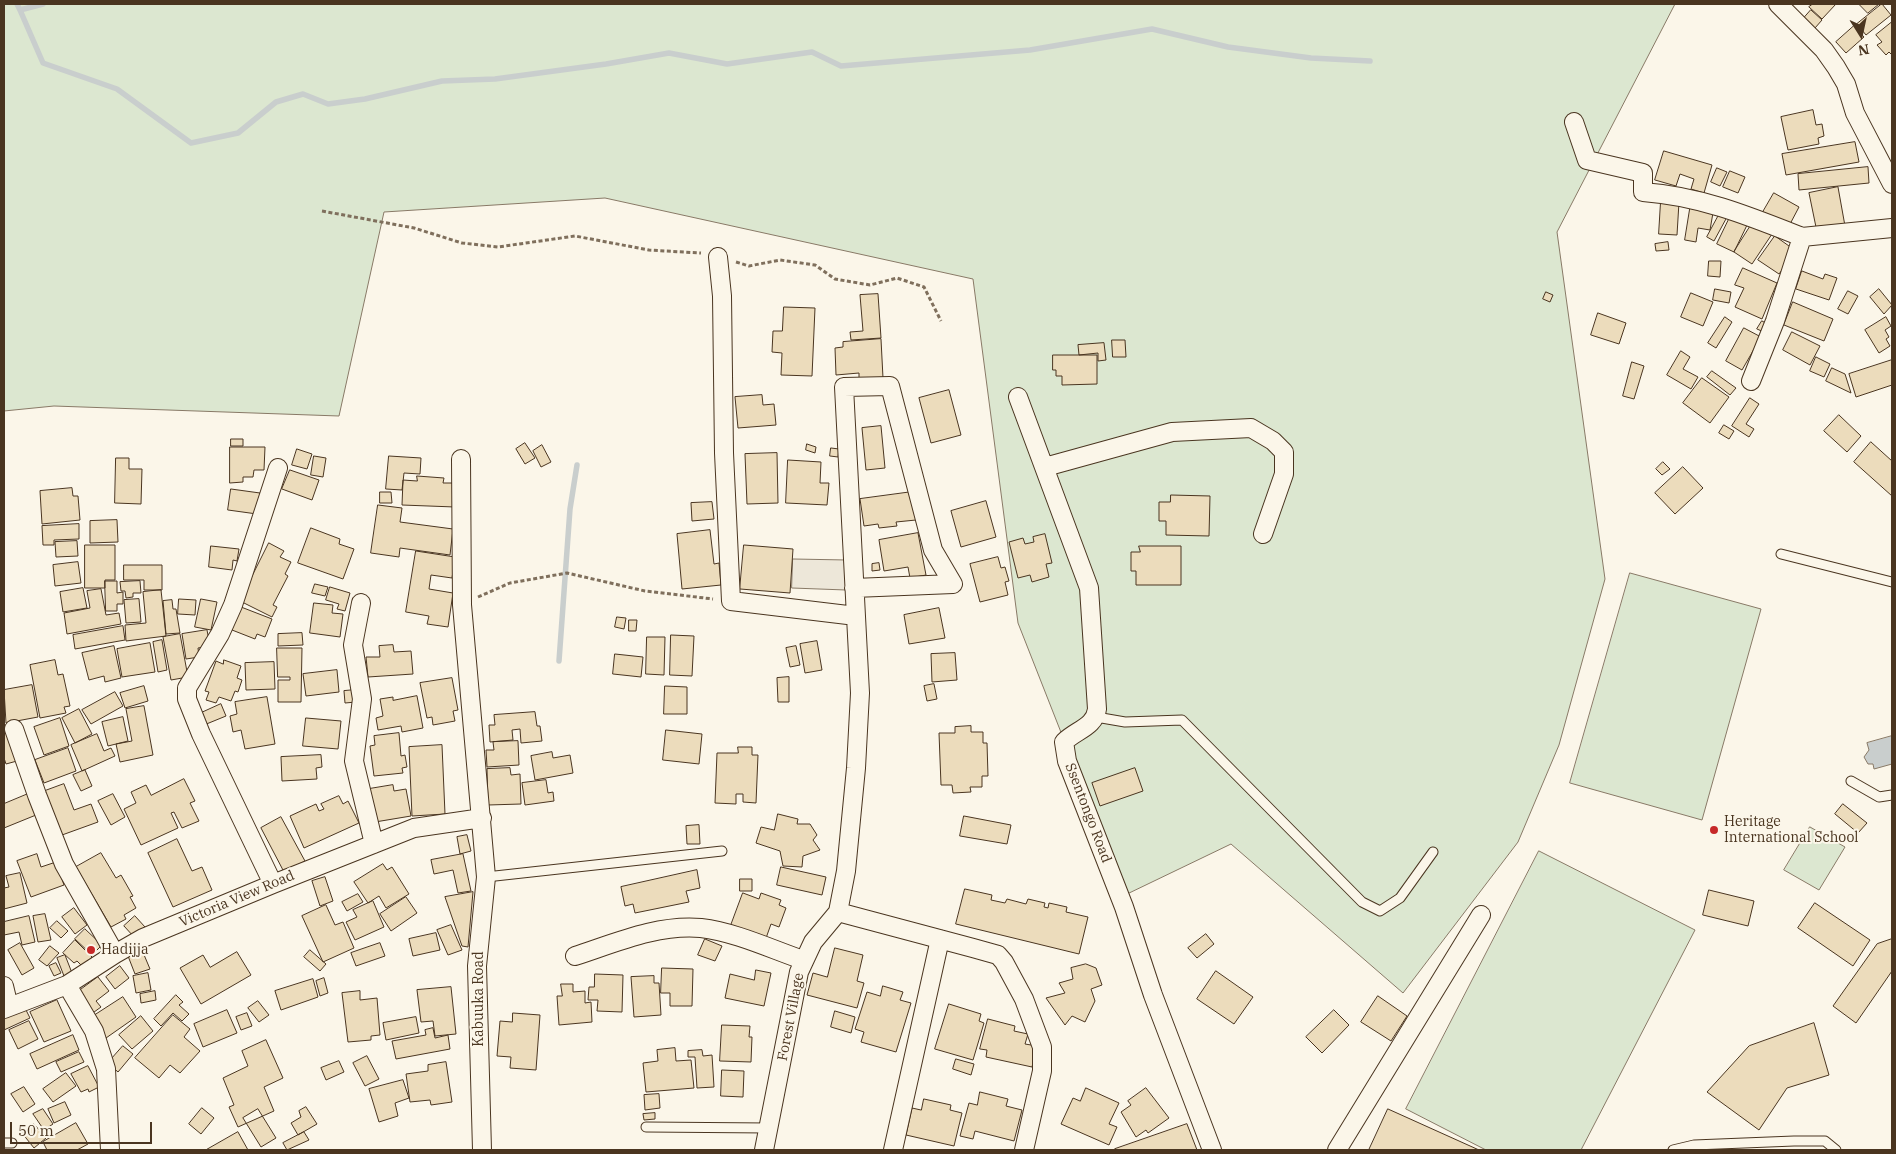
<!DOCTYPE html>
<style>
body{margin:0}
#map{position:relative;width:1896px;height:1154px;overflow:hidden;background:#fbf6e9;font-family:"IBM Plex Serif",serif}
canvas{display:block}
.frame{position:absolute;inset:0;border:5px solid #4a3520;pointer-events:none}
.north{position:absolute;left:1836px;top:10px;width:50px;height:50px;-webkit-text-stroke:4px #fbf6e9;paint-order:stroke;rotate:170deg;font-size:14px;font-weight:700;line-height:20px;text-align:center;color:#4a3520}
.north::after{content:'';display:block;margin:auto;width:18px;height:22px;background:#4a3520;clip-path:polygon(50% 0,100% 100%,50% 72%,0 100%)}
.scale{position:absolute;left:10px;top:1122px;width:142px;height:22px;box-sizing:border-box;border:2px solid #4a3520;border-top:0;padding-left:6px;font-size:15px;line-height:18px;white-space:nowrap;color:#4a3520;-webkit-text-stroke:4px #fbf6e9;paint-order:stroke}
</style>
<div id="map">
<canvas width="1896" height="1154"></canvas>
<div class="frame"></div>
<div class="north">N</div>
<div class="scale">50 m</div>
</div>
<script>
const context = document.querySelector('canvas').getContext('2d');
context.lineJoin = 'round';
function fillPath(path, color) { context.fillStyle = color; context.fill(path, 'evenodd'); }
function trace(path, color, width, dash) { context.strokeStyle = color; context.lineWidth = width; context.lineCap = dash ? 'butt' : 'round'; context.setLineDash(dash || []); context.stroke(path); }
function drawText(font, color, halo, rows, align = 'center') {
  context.font = font + ' "IBM Plex Serif",serif'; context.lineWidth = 4; context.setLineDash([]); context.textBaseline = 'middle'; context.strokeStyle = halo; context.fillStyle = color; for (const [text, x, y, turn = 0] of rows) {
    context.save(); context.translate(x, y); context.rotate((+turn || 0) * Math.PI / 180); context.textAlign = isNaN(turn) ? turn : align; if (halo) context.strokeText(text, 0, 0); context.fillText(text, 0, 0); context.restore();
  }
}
const green = new Path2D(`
 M4,4h1671l-118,228 48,347 -46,166 -41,97 -115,151 -172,-149 -106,51 -107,-272 -45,-344 -368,-81 -221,14 -45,204 -285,-10 -50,5z
 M1630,573l131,36 -59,211 -132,-37z
 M1810,827l35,20 -26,43 -35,-20z
 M1539,851l156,79 -114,220h-95l-80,-41z`);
const parking = new Path2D(`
 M793,559l54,1 -1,30 -54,-2z`);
const water = new Path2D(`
 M1892,736v28l-18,5 -1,-5h-5l-4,-7 5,-7 -2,-7z`);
const stream = new Path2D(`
 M17,4l3,6 23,-6
 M20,10l23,53 74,26 74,54 47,-10 38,-31 27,-8 25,10 37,-5 77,-18 53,-2 111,-15 63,-11 58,11 85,-12 29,14 189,-16 122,-21 76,18 83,11 59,3
 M559,661l11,-152 7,-44`);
const building = new Path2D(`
 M1813,4h23l-14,15 -13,-12z
 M1859,4h20l-11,9z
 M1882,4l9,11 -25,20 -9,-11z
 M1811,10l11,10 -7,8 -11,-10z
 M1892,22v33l-3,-3 -3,3 -9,-10 5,-3 -6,-7z
 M1854,26l10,11 -18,16 -10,-11z
 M1813,110l3,15 6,-1 2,12 -6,2 1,6 -31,6 -7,-33z
 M1855,142l4,20 -73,13 -4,-21z
 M1664,151l48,14 -8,28 -13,-4 3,-10 -14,-5 -4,12 -21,-6z
 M1868,167l1,16 -70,7 -1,-16z
 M1717,168l10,4 -7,14 -9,-4z
 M1730,171l15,6 -7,16 -15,-6z
 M1838,187l7,39 -28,6 -8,-39z
 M1774,193l25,14 -10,19 -26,-14z
 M1661,201l18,1 -2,33 -18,-1z
 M1691,203l23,4 -4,23 -12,-2 -2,14 -11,-2z
 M1720,213l7,4 -13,24 -7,-4z
 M1732,213l17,8 -15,31 -17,-8z
 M1753,222l19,12 -20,30 -18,-12z
 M1775,236l21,15 -17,23 -21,-14z
 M1668,242l1,8 -13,1 -1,-7z
 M1709,261h12l-1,16 -12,-1z
 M1743,268l34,15 -15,36 -27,-12 9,-19 -9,-3z
 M1802,271l21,8 2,-5 12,4 -8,22 -33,-11z
 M1715,289l16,3 -2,11 -16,-3z
 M1879,289l13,16 -8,9 -14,-17z
 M1848,291l10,5 -10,18 -10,-5z
 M1546,292l7,3 -3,7 -7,-3z
 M1691,293l22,9 -10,24 -22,-9z
 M878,294l3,44 -30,2 -1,-8 13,-1 -3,-36z
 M1793,302l40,17 -9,22 -40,-16z
 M784,307l31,1 -3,68 -31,-1 1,-22 -10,-1 1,-21h9z
 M1598,313l28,10 -7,21 -28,-9z
 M1725,317l7,5 -16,26 -8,-5z
 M1886,317l5,9 -6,4 4,7 -3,2 4,7 -11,7 -14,-23z
 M1762,321l9,5 -5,7 -9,-4z
 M1744,328l17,9 -19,33 -16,-9z
 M1792,332l28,14 -10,19 -27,-15z
 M881,339l2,39 -24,1v-6l-23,2 -1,-27 8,-1v-5z
 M1112,340h13l1,17h-13z
 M1104,343l2,17 -8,1v-8l-19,2 -1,-10z
 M1681,351l9,6 -7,12 15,8 -7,12 -24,-14z
 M1053,355h44v29l-35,1v-9h-6v-6h-3z
 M1816,357l14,7 -6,13 -14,-6z
 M1892,360v25l-36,12 -7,-23z
 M1632,362l12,4 -10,33 -11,-3z
 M1832,368l13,6 6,19 -25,-12z
 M1712,371l24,17 -6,7 -23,-18z
 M1702,378l27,19 -19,26 -27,-20z
 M949,390l12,45 -30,8 -12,-45z
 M762,395l1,10 11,-1 2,21 -38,3 -3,-31z
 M1750,398l9,6 -13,20 8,5 -5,8 -17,-11z
 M1839,415l22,21 -14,16 -23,-21z
 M1724,425l10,6 -5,8 -10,-6z
 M881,426l4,42 -19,2 -4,-42z
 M231,439h12v7h-12z
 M1871,442l21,19v35l-38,-34z
 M525,443l10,15 -10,6 -9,-15z
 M807,444l9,3 -1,6 -9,-3z
 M542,445l9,17 -10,5 -8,-16z
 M230,447h35l-1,23h-10l-1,7h-10v5l-13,1z
 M831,448l8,1 -1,8 -8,-1z
 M297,449l15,5 -5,15 -15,-4z
 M777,453l1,50 -31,1 -2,-50z
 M314,456l12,2 -3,19 -12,-2z
 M389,456l32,2 -1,16 -16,-1 -2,17 -16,-1z
 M116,458h13v11h13l-1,35 -26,-1z
 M788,460l33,2 -1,21h9l-2,22 -41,-2z
 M1663,462l7,7 -8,6 -6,-6z
 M1683,467l20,21 -28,26 -20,-21z
 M290,470l29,10 -7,20 -30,-11z
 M417,476l27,2 -1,5h13l-1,24 -53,-2 1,-25 14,1z
 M72,488l1,8h5l2,24 -38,4 -2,-33z
 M231,489l29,4 -3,21 -29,-4z
 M380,492h11l1,11h-12z
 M912,492l4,28 -20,2 1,4 -18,2 -1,-4 -14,2 -4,-27z
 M1171,495l39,1 -1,40 -43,-1v-14h-7v-19h11z
 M986,501l10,36 -35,10 -10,-36z
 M712,502l2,17 -22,2 -1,-18z
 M378,505l24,3 -2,14 53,7 -3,26 -50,-7 -1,9 -28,-4z
 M117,520l1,22 -28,1v-22z
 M79,524v15l-25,1v5h-11l-1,-19z
 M311,528l29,11 -1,5 15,5 -11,30 -45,-16z
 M710,530l4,34 5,-1 2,22 -39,4 -5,-55z
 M918,533l8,42 -16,3 -2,-11 -24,4 -5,-31z
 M1045,534l7,29 -6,1 3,13 -17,5 -2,-7 -12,3 -9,-36 14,-4 2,6 9,-2 -1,-5z
 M77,541l1,15 -22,1 -1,-15z
 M269,543l15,8 -4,6 11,5 -6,12 3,2 -15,29 4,2 -5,10 -32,-16z
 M85,545h30v35h-10v8h-20z
 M744,545l49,4 -3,44 -50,-4z
 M211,546l28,3 -2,12 -4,-1 -1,10 -23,-3z
 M1139,546h42v39h-45v-14h-5v-19h9z
 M416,551l39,6 -3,21 -21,-3 -2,14 24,4 -5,34 -21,-3 2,-8 -23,-4z
 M998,557l3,11 4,-1 4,14 -4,1 3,13 -28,7 -10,-38z
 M78,562l3,21 -26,3 -2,-21z
 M879,563l1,7 -8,1v-7z
 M124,565h38v25h-18v-10h-20z
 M105,581h12v12l6,-1v12h-6v7h-11z
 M140,581l1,12h-8v4l-7,1 -1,-7h-4l-1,-9z
 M315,584l13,3 -3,9 -13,-3z
 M330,587l20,6 -5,18 -8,-2 2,-5 -13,-4z
 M83,588l4,20 -24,4 -3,-20z
 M101,589l5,26 13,-2 2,11 -54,10 -3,-21 26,-5 -3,-17z
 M161,590l5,46 -40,5 -1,-16 21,-2 -3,-31z
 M139,599l2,23 -15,1 -2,-23z
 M179,599l17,1 -1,15 -17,-1z
 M201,599l16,3 -6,28 -16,-3z
 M172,600l1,9h3l4,24 -14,1 -3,-33z
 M314,603l19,2 -1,8 11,1 -3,23 -30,-4z
 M241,607l31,12 -7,18 -8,-3 -2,5 -23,-9z
 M939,608l6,30 -36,6 -5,-29z
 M617,617l9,1 -2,11 -9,-2z
 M629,620h8l-1,11h-7z
 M123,626l2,14 -50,9 -2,-14z
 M207,630l3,16 -12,2 1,9 -13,2 -4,-25z
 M302,633l1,12 -25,1v-12z
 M180,634l8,43 -17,3 -8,-43z
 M671,635l23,1 -2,40 -22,-1z
 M647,637h18l-1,38 -18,-1z
 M162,640l5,30 -9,2 -5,-30z
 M817,641l5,29 -17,3 -5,-29z
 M150,643l5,29 -33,5 -5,-28z
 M393,645l1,7 17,-1 2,23 -45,3 -2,-20h14l-1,-11z
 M114,646l7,32 -16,4 -1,-6 -15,4 -7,-27z
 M796,646l4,19 -10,2 -4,-19z
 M277,648h25l-1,54h-23v-22h12v-3h-12z
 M955,653l2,27 -25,2 -1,-28z
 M615,654l28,3 -2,20 -28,-3z
 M55,660l3,15 5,-1 7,32 -6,1 2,6 -26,5 -10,-53z
 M224,660l17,6 -4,12 5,2 -4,12 -3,-1 -4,10 -12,-4 -3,6 -10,-3 3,-8 -4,-1 11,-30 7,3z
 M274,662l1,27 -29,1 -1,-27z
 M337,670l2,22 -33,4 -3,-22z
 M789,677v25h-11l-1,-24z
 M452,678l6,32 -5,1 2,10 -22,4 -1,-8 -5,1 -7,-35z
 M934,684l3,15 -10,2 -3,-15z
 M32,685l6,32 -32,6 -2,-33z
 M144,686l4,15 -23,7 -5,-15z
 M665,686l22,1v27h-23z
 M355,690l1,12 -11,1 -1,-12z
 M115,692l8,14 -32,18 -9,-14z
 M417,696l6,32 -21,4 -1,-6 -23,4 -2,-12 7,-2 -3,-17 13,-2v3z
 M267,697l8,47 -30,5 -4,-19 -8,2 -3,-16 7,-2 -2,-12z
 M221,704l5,12 -22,9 -5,-11z
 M144,706l9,49 -33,7 -4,-18 16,-3 -6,-32z
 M79,709l13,25 -17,9 -13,-25z
 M535,712l2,14h3l2,15 -21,2 -1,-14 -8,1 1,10 -23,2 -1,-17h6l-1,-10z
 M123,717l5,24 -20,5 -6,-24z
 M60,718l9,28 -25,9 -10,-28z
 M306,718l35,3 -3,28 -35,-3z
 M4,726l13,35 -11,3 -2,-6z
 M971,726v6h12v11h4l1,33h-6v11h-12l1,5 -18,1 -1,-8h-11l-2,-52h16v-6z
 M666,730l36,4 -3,30 -36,-4z
 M399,733l2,23 4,-1 2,12 -5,1 1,5 -29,3 -4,-30 5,-1 -1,-9z
 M97,734l7,17 7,-3 4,8 -33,15 -11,-26z
 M518,741l1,24 -32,2 -1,-17h8l-1,-8z
 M442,745l3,69 -33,2 -3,-69z
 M738,747h14v8h6l-2,48 -13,-1v-8h-7v10l-21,-1 2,-50h21z
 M68,748l8,23 -32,12 -9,-23z
 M552,752l1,6 17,-3 3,18 -38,7 -4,-24z
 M321,755l1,12 -6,1 1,11 -35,2 -1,-24z
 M510,768l1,7 9,-1 1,30 -33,1 -1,-36z
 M1135,768l8,23 -43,15 -8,-23z
 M85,770l7,16 -11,5 -8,-16z
 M184,779l11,22 -5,2 9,18 -17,7 -8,-16 -3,1 7,15 -37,17 -17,-36 12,-6 -5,-11 15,-7 5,10z
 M546,780l2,13 5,-1 1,9 -29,4 -3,-22z
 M64,784l10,26 17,-6 7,18 -36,13 -17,-44z
 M393,785l1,6 12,-2 5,27 -36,6 -6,-33z
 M28,794l8,21 -32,13v-24z
 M113,794l12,23 -14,8 -13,-24z
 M339,796l4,8 5,-3 11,22 -55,25 -14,-32 26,-12 3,7 5,-2 -3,-5z
 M1843,804l24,19 -9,10 -23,-19z
 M778,814l20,5 -1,5h13l7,11 -4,5 7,10 -17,6 -1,11 -19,-1 -3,-15 -24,-8 5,-16 13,3z
 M964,816l47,9 -4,19 -47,-8z
 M281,817l24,44 -21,11 -23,-44z
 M699,825l1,19h-13l-1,-18z
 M467,835l4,16 -11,3 -3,-17z
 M177,839l15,32 10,-4 10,23 -39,17 -25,-54z
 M101,853l15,25 5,-3 12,21 -3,1 6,11 -12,7 2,4 -15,8 -35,-60z
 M37,854l4,13 15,-5 8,23 -33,12 -14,-36z
 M463,854l8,37 -13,2 -5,-23 -19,4 -3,-14z
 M383,864l4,6 5,-3 17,27 -23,14 -7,-12 -11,7 -14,-21z
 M781,867l45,10 -4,18 -45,-10z
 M697,870l3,18 -14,3 3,11 -54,11 -2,-9 -8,2 -4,-19z
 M20,873l7,30 -23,6v-21l5,-1 -3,-11z
 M325,877l8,24 -13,5 -8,-25z
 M740,879h12v12h-12z
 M965,889l27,6 -1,5 14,3 2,-4 19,5 2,-5 17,4 -1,4 4,1 1,-5 18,4 -1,5 22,5 -9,37 -123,-30z
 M1709,890l45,11 -6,25 -45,-11z
 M473,892l-5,55 -6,-1 -17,-49z
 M743,893l16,6 2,-6 20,7 -2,5 7,3 -7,19 -8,-3 -6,17 -35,-13z
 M358,894l5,8 -16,9 -5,-9z
 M406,897l11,16 -26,18 -11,-17z
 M373,901l11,26 -29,13 -9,-18 11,-5 -4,-7z
 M1815,903l55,37 -17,26 -55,-38z
 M326,905l9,20 8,-3 11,26 -31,14 -21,-46z
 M74,908l13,17 -12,9 -13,-17z
 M45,914l6,26 -13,2 -5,-26z
 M29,916l6,26 -13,3 -3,-13 -15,3v-13z
 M135,916l10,11 -11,10 -10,-11z
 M57,921l11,10 -7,7 -11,-10z
 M451,925l11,25 -14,5 -11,-25z
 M85,929l17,16 -10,10 -17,-16z
 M436,933l4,17 -27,6 -4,-17z
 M1206,934l8,10 -17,14 -9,-10z
 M705,939l17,7 -7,15 -17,-6z
 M1892,939v32l-36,52 -23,-17 44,-62z
 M75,940l17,17 -9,10 -6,-6 -3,2 -11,-10z
 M20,943l14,25 -12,7 -14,-25z
 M380,943l5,13 -29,10 -5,-13z
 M50,946l9,7 -12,13 -8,-6z
 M835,948l28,7 -6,26 7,2 -7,25 -50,-13 6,-22 14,4z
 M142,950l8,19 -15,5 -7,-18z
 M310,950l16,14 -6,7 -16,-14z
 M237,952l14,23 -50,29 -21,-36 23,-13 7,12z
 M65,955l7,18 -8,3 -7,-18z
 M56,963l5,10 -7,3 -5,-10z
 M1086,964l10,4 6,17 -11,4 4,12 -10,21 -13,-6 -7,9 -19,-27 19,-5 -6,-10 14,-4 -2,-11z
 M120,966l9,12 -14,11 -9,-12z
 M662,968l31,1 -1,37h-22v-13h-9z
 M756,970l15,3 -7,33 -39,-8 5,-24 24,6z
 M1216,971l37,26 -19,27 -37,-25z
 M148,973l3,17 -15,3 -3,-17z
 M595,974l28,1 -1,37 -25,-1 1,-11h-10l1,-13h5z
 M654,976v7h5l2,32 -27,2 -3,-40z
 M98,977l11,14 -13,10 5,6 -11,8 -15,-21z
 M324,978l4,15 -8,3 -4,-15z
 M313,979l5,18 -37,13 -6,-19z
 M561,984h12v8l12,-1v12l6,-1 1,20 -33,3 -2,-29h5z
 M883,986l20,6 -3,8 11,3 -15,49 -35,-10 3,-10 -9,-3 12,-37 13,4z
 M451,987l5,47 -21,2 -2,-15 -12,1 -4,-32z
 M155,991l1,9 -15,3 -1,-9z
 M360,991v9l17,-2 3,37 -9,1v4l-23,2 -6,-49z
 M176,995l7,7 -4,3 10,9 -7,7 -9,-8 -12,13 -7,-7z
 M1378,996l29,20 -16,25 -30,-19z
 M123,997l13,20 -30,21 -14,-21z
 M57,1000l14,31 -27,11 -14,-30z
 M258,1001l11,14 -10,7 -11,-14z
 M949,1004l32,10 -2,7 5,2 -11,37 -38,-11z
 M25,1008l5,10 -26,12v-13z
 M227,1010l10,23 -34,14 -9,-23z
 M1334,1010l15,15 -27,28 -16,-16z
 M835,1011l20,6 -4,16 -20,-6z
 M247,1013l5,13 -11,4 -5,-13z
 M513,1013l27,2 -4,55 -26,-2 1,-11 -14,-1 3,-35 12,1z
 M173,1015l17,14 -6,8 16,14 -20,22 -10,-8 -11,13 -24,-20z
 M141,1016l12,15 -21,18 -13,-14z
 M416,1017l3,16 -33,7 -3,-17z
 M988,1019l27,7 -1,5 14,3 -3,10 12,2 -5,21 -46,-10 1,-7 -7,-1z
 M29,1021l9,18 -20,10 -9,-19z
 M1814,1023l15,52 -42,13 -28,42 -52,-38 42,-46z
 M722,1025l28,1 -1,11h3l-1,25 -31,-1z
 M433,1028l2,10 13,-3 2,14 -54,10 -4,-18 34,-6 -1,-5z
 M73,1035l6,15 -42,19 -7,-15z
 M266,1040l17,38 -19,9 10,24 -36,16 -9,-20 5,-2 -11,-27 25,-12 -6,-15z
 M123,1046l10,8 -15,18 -10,-9z
 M675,1048l1,13 15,-1 3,28 -48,4 -3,-29 15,-2 -1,-11z
 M702,1050l1,6 9,-1 2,32 -17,1 -2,-31h-7v-6z
 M79,1052l5,10 -23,10 -5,-10z
 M367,1056l12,23 -14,7 -12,-23z
 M956,1059l18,5 -3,11 -18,-6z
 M339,1061l5,11 -18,8 -5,-12z
 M446,1062l6,40 -21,3 -1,-5 -20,2 -4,-28 22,-3v-6z
 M88,1066l11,21 -10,5 -1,-3 -7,3 -10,-18z
 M722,1070l22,1 -1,26 -22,-1z
 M66,1073l10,13 -23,16 -10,-13z
 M403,1080l6,18 -14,5 3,13 -19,6 -10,-33z
 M24,1087l11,17 -12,8 -12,-18z
 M1086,1088l33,15 -10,21 8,3 -8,18 -48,-21 12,-26 7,3z
 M1146,1088l23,30 -21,15 -2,-3 -10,7 -15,-25 10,-7 -3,-4z
 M980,1092l28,7 -2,7 16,4 -8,31 -39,-10 -2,8 -13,-3 9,-33 8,2z
 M659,1094l1,14 -15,2 -1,-15z
 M924,1099l27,6 -1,5 12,3 -8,33 -48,-11 6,-27 9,2z
 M65,1102l6,13 -17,8 -6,-14z
 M306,1107l11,17 -19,11 -7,-12 10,-6 -2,-6z
 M202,1108l12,10 -13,16 -12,-10z
 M43,1109l10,15 -9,6 -11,-16z
 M258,1109l18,29 -15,9 -18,-29z
 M1388,1109l91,41h-110z
 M655,1113v6l-11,1 -1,-6z
 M76,1123l12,21 -11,6h-30l-4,-8z
 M34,1124l12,14 -12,10 -12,-15z
 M1187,1124l10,26h-81l-1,-1z
 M238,1132l10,18h-42z
 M304,1132l5,8 -22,10 -4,-7z`);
const path = new Path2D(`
 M322,211l92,17 48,15 36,4 77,-11 74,14 52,3
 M736,262l13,4 31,-6 35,5 20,14 35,6 27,-7 27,9 17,34
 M478,597l32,-14 57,-10 78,18 68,8`);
const lane = new Path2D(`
 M1781,554l111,28
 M1096,717l29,5 57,-2 180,182 18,9 20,-13 33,-46
 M1851,781l28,16 13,-2
 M486,877l236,-26
 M646,1127l122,1
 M4,1143h8
 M1673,1150l21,-5 100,-4h31l11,9`);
const street = new Path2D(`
 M1778,4l46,46 12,17 10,17 9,29 37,71
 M1574,122l13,38 56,13v19c57,4 106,24 159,45
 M718,257l4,39 2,157 7,148 125,15
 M1751,381l24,-60 27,-84 90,-9
 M1018,397l71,191 8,121c-2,18 -21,21 -33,33l3,19 57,146 29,88 59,155
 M461,459l1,146 24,272 -9,89 5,184
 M1045,467l127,-35 79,-4 22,13 11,11v22l-21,60
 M361,603l-8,42 9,54 -8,62 20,83
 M14,729l23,66 27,69 51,90
 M273,884l-72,-150 -14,-35v-11l33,-54 13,-29 45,-137
 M838,912l135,36 25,7 6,7 20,37 18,48v24l-18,79
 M575,956c40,-13 83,-32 126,-28 34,4 70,21 102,32
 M67,985l27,46 12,38 4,81
 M4,986l5,21
 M4,1009l63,-24 48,-31 28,-16 130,-54 141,-56 68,-10
 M764,1150l35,-178 14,-30 25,-30 8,-41 10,-103 4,-75 -16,-306 46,-1 43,164 20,34 -99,4
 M893,1150l47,-211
 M1337,1150l144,-235`);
const markers = [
 [1714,830,5,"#c62828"],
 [91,950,5,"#c62828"]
];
const streetNames = [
 ["Ssentongo Road",1088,813,69],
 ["Victoria View Road",237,899,-23],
 ["Kabuuka Road",479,999,-90],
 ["Forest Village",791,1017,-79]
];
const poiNames = [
 ["Heritage",1724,822],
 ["International School",1724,838],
 ["Hadijja",101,950]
];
fillPath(green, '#dce7d0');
trace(green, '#887966', 1);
fillPath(parking, '#ede7d9');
trace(parking, '#887966', 1);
fillPath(water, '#c9cecd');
trace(water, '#887966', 1);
trace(stream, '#c9cecd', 5.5);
fillPath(building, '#ecdcbc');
trace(building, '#4a3520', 1);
trace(lane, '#4a3520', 11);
trace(street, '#4a3520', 20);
trace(path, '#7f6f5c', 3, [4, 2.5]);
trace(lane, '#fbf6e9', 9);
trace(street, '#fbf6e9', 18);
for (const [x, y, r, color] of markers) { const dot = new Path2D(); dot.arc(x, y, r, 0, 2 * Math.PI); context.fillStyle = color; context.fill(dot); trace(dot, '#fbf6e9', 2); }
drawText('14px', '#4a3520', '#fbf6e9', streetNames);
drawText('14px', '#4a3520', '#fbf6e9', poiNames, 'left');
</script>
